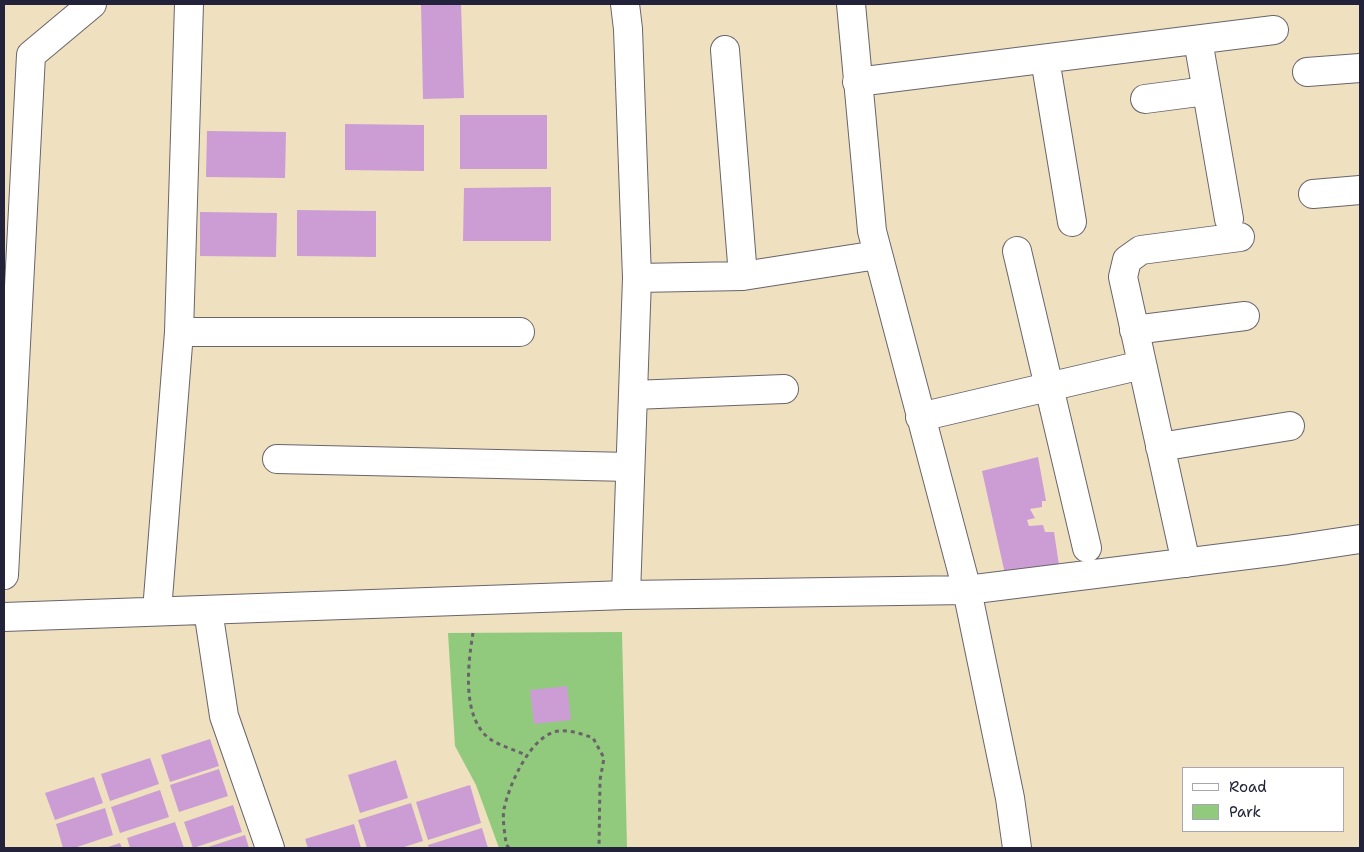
<!DOCTYPE html>
<style>
body{margin:0}
#map{position:relative;width:1364px;height:852px;overflow:hidden;background:#efe0c0;font-family:"Shantell Sans",sans-serif}
canvas{display:block}
.frame{position:absolute;inset:0;border:5px solid #22223b;pointer-events:none}
.legend{position:absolute;left:1182px;top:767px;width:162px;height:65px;box-sizing:border-box;background:#fff;border:1px solid #a7a7b1;margin:0;padding:6px 9px;list-style:none;font-size:15px;color:#22223b}
.legend li{display:flex;align-items:center;gap:10px;height:25px}
.legend b{width:25px;border:1px solid #a7a7b1}
</style>
<div id="map">
<canvas width="1364" height="852"></canvas>
<div class="frame"></div>
<ul class="legend">
<li><b style="height:6px;background:#fff"></b>Road</li>
<li><b style="height:14px;background:#91ca7d"></b>Park</li>
</ul>
</div>
<script>
const context = document.querySelector('canvas').getContext('2d');
context.lineJoin = 'round';
function fillPath(path, color) { context.fillStyle = color; context.fill(path, 'evenodd'); }
function trace(path, color, width, dash) { context.strokeStyle = color; context.lineWidth = width; context.lineCap = dash ? 'butt' : 'round'; context.setLineDash(dash || []); context.stroke(path); }
const green = new Path2D(`
 M622,632l5,216h-128l-23,-63 -21,-39 -7,-113z`);
const building = new Path2D(`
 M421,4h40l3,94 -41,1z
 M460,115h87v54h-87z
 M345,124l79,1v46l-79,-1z
 M207,131l79,1 -1,46 -79,-1z
 M551,187v54h-88l1,-53z
 M297,210l79,1v46l-79,-1z
 M200,212l77,1 -1,44 -76,-1z
 M1038,457l8,44h-4v6l-12,2 5,9 -8,2 2,6 14,-1 2,7h9l5,33 -54,9 -23,-103z
 M567,686l4,34 -37,4 -4,-34z
 M210,739l9,27 -49,16 -9,-27z
 M150,758l9,26 -49,17 -9,-27z
 M396,760l12,38 -48,15 -12,-38z
 M219,769l9,27 -49,16 -9,-27z
 M94,777l9,26 -48,17 -10,-27z
 M470,785l11,38 -53,17 -12,-38z
 M160,790l9,27 -49,16 -9,-26z
 M411,803l12,38 -22,7h-34l-9,-28z
 M233,805l9,27 -49,16 -9,-26z
 M105,808l8,27 -39,13h-11l-7,-24z
 M175,822l9,26h-54l-3,-10z
 M354,824l7,24h-53l-3,-9z
 M482,828l6,20h-59l-1,-3z
 M245,835l4,13h-44z
 M120,843l2,5h-17z`);
const path = new Path2D(`
 M473,633c-5,30 -12,85 17,106 10,7 25,11 36,16
 M509,848l-3,-4c-1,-11 -4,-24 -2,-35 5,-24 27,-75 55,-78 11,-1 23,3 34,7l11,20 -4,22 -1,68`);
const minor = new Path2D(`
 M625,4l3,25 9,249 -11,317
 M851,4l21,227 95,359 43,208 7,50
 M1198,40l31,179
 M725,50l18,226
 M1045,59l27,163
 M1307,72l53,-4
 M857,82l417,-52
 M1145,99l61,-8
 M1313,194l47,-4
 M1017,251l70,297
 M637,278l106,-2 134,-21
 M1134,330l111,-14
 M179,332h341
 M633,395l151,-6
 M920,417l222,-52
 M1160,447l130,-21
 M277,459l353,8
 M1186,563l-63,-286 4,-17 14,-10 99,-13
 M4,575l27,-520 61,-51
 M208,610l16,106 46,132
 M157,611l22,-279 10,-328
 M4,617l622,-22 341,-5 320,-40 73,-11`);
fillPath(green, '#91ca7d');
fillPath(building, '#cb9dd4');
trace(minor, '#6a646a', 30);
trace(path, '#6a646a', 3, [4, 4]);
trace(minor, '#fff', 28);
</script>
